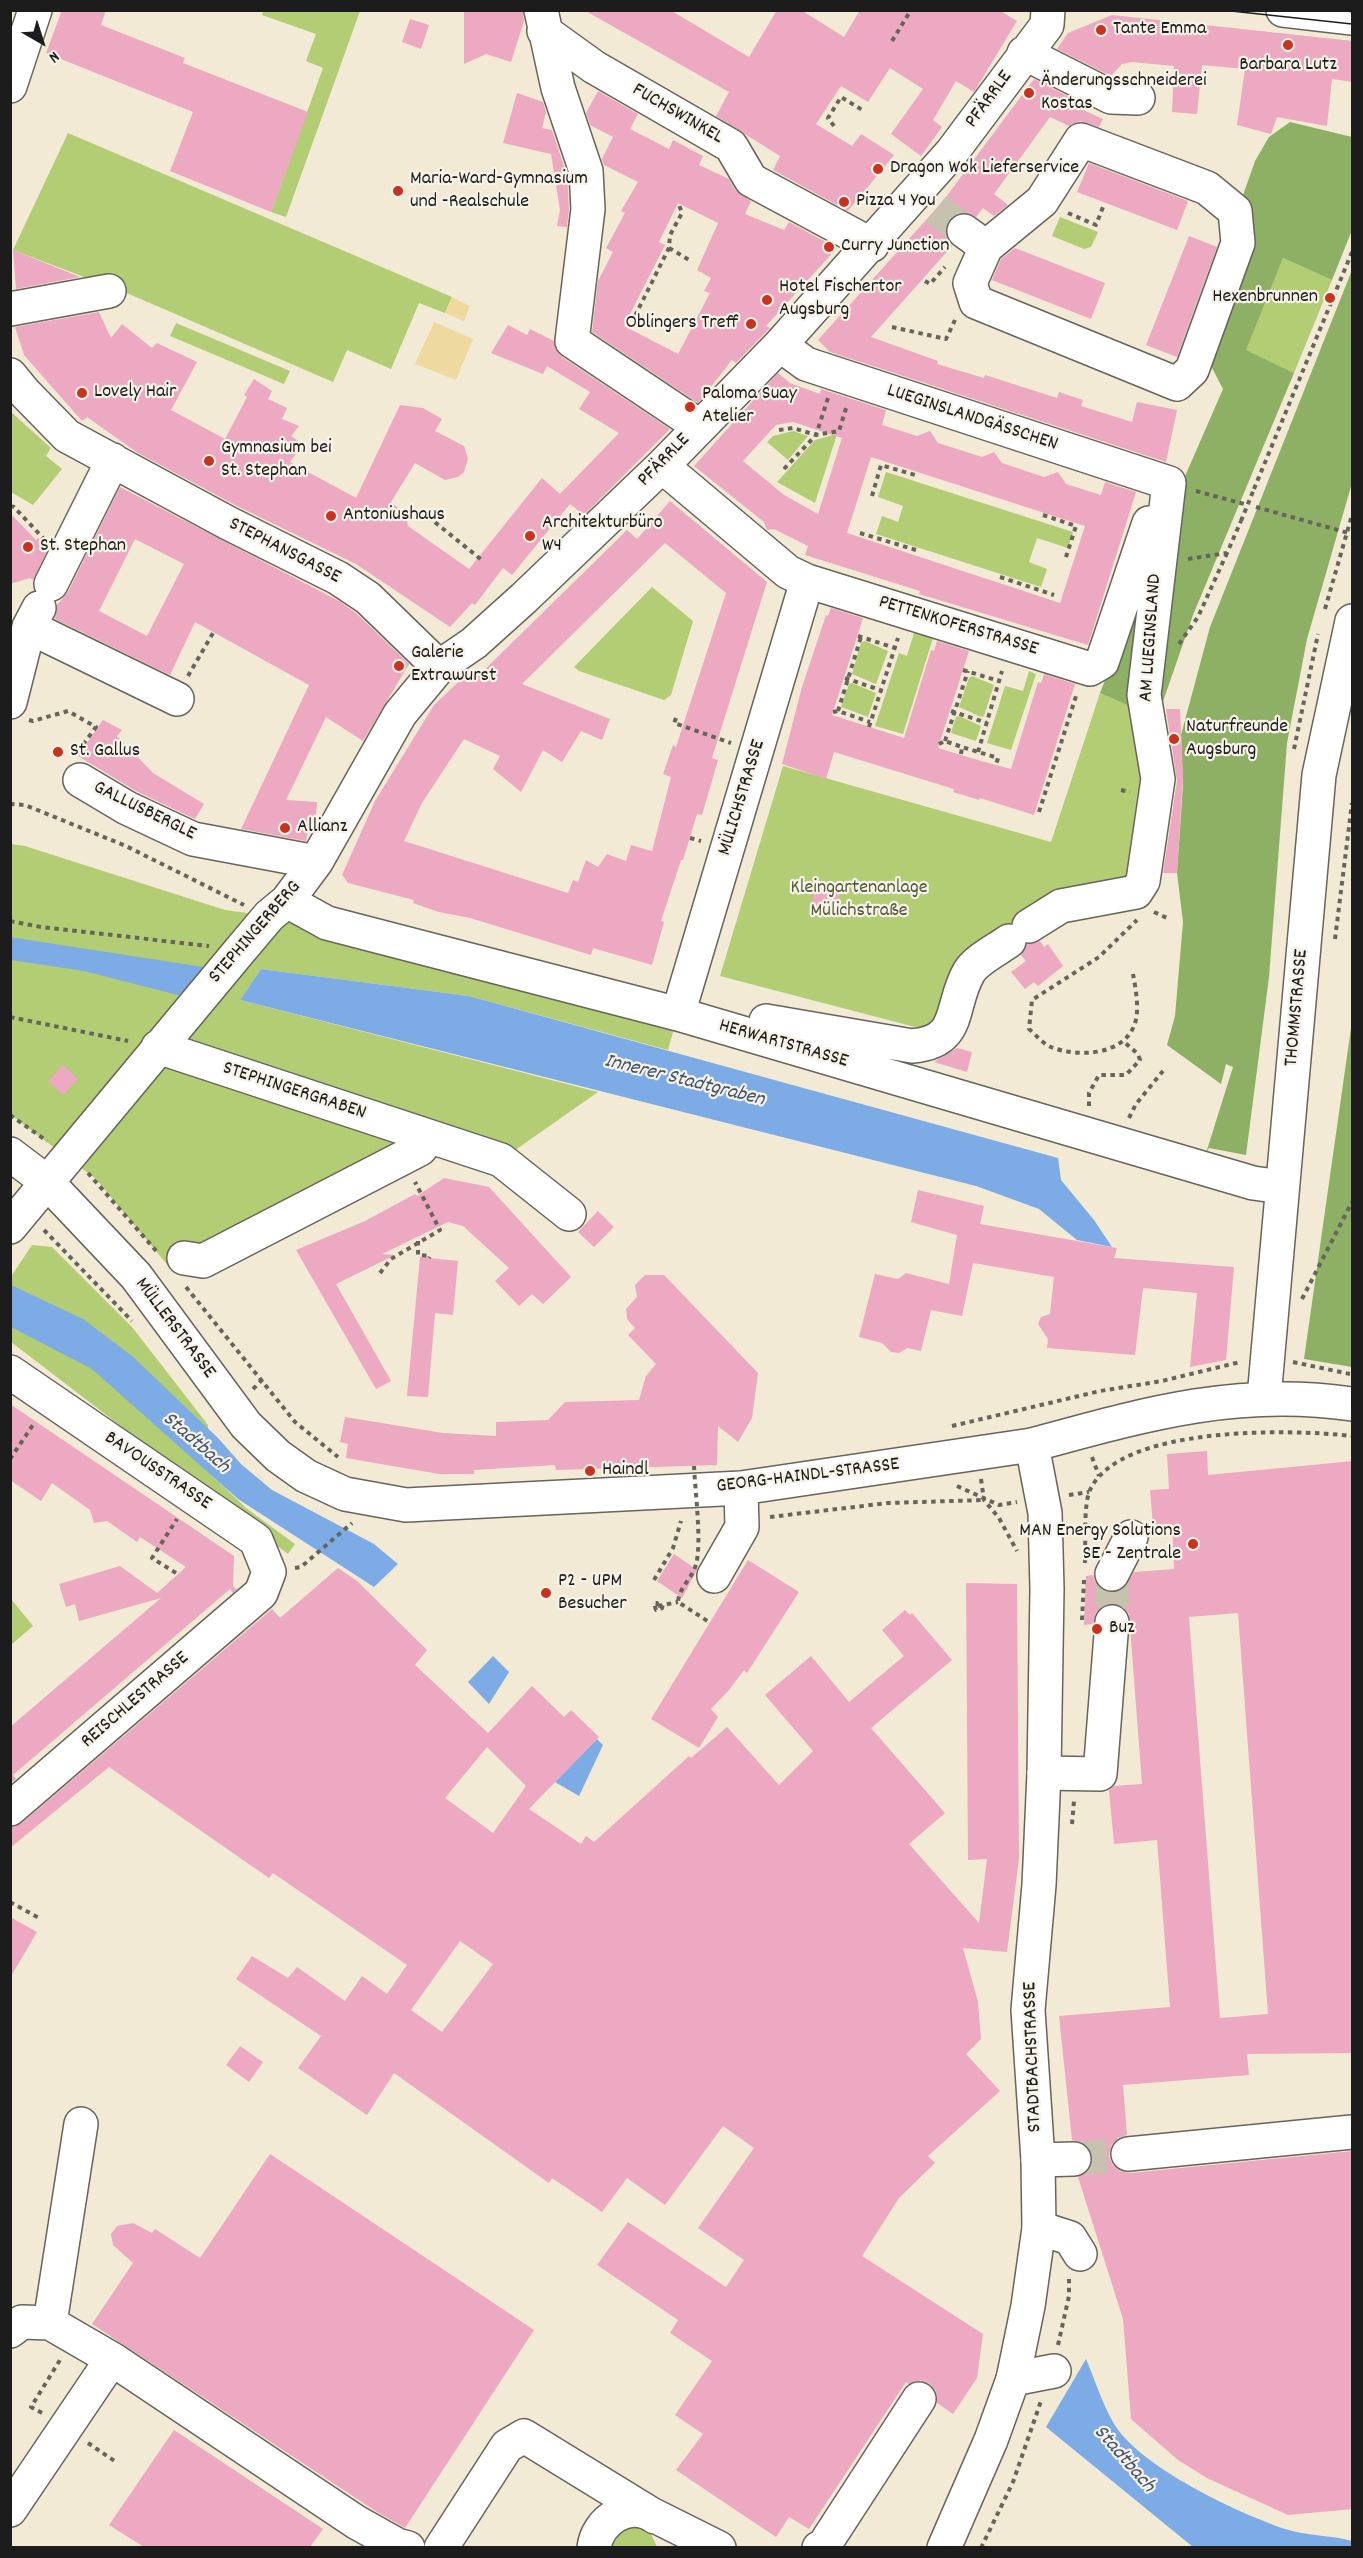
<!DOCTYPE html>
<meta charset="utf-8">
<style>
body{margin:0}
#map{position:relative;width:1363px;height:2558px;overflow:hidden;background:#f2ead4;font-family:Dekko,sans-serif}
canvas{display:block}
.frame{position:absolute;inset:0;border:12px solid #1c1c1c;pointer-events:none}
.north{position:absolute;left:12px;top:12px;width:60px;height:60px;-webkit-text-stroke:4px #f7f3e8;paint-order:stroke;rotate:141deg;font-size:16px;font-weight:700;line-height:24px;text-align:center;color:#1c1c1c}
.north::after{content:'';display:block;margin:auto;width:21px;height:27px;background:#1c1c1c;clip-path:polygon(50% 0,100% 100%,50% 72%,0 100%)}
</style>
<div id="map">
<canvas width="1363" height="2558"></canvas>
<div class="frame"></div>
<div class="north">N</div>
</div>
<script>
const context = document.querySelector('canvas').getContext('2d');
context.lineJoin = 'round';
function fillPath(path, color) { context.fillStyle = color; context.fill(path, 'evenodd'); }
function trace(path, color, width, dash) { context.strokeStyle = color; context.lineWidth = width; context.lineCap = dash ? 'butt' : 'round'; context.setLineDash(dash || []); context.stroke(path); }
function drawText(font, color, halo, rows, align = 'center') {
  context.font = font + ' Dekko,sans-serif'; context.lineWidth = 4.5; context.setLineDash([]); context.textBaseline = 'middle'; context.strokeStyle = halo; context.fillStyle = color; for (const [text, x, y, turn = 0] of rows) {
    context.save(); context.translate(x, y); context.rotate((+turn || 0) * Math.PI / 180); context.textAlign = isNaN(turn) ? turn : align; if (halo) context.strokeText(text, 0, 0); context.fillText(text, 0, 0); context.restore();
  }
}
const green = new Path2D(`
 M264,10l96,1 -74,206 -15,-5 52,-144 -17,-7 10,-27 -54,-19z
 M68,133l384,164 -7,16 -26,-10 -28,66 -44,-19 -14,32 -204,-88 -116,-44z
 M1060,217l38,15 -7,15 -7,2 -32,-13z
 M1283,258l49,22 -38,93 -49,-23z
 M176,323l114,48 -6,13 -114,-48z
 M10,411l41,37 -5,8 16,13 -29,36 -22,-13z
 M793,431l15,5 -20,24 -21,-18 6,-6z
 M837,434l-22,69 -38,-21 38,-42z
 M886,472l187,60 -5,16 -31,-10 -8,24 18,7 -6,18 -165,-53 6,-18 16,6 5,-16 -25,-9z
 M652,587l41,34 -22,74 -7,5 -85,-29 -5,-4z
 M914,633l19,5 -30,96 -28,-8 24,-73 8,3z
 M865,641l23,10 -12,33 -24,-10 9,-31z
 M1029,671l7,3 -25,76 -24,-7 18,-57 18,5z
 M972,676l22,9 -10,31 -3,1 -22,-10 10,-29z
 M852,683l24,10 -8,24 -27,-10 8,-23z
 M1100,693l36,16 10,78 -12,95 -107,32 -64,52 -25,67 -218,-57 63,-210 268,76z
 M959,716l22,10 -5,15 -25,-8 5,-16z
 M11,844l14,2 200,64 44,6 409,98 -10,36 -199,-54 -208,-27 -21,31 358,92 -97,68 -71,-23 -246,121 -14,10 -74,-89 -85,-64z
 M32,1245l20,2 80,80 76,98 -4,43 42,40 49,36 -7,10 -277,-212 -1,-64z
 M11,1599l22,27 -22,19h-1z
 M636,2527l15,7 6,13 -46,1 9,-17z`);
const forest = new Path2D(`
 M1290,122l62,15v93l-20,50 -49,-22 -37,92 48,23 -101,242 -50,144 -7,-50 -36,-16 86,-219 37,-85 -14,-27 33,-164 13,-37 14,-24z
 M1352,270v213l-45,156 -20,104 -18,234 -23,178 -37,-7 -3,5 27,-86 -7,-3 -5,20 -54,-39 8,-29 8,-94 -6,-49 6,-88 -2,-50 29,-108z
 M1352,1021v346l-48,-8z`);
const sand = new Path2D(`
 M452,297l18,9 -6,15 -19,-8z
 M434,322l39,17 -17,41 -41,-16z`);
const water = new Path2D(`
 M10,937l193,30 -21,29 -98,-25 -73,-11z
 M261,969l208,27 589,162 3,22 33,40 18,27 -35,-7 -38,-31 -63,-23 -736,-186z
 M11,1285l72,34 49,37 86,82 23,26 31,26 102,54 24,20 -24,23 -136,-88 -146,-130 -81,-42z
 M493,1656l16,16 -20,32 -21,-22z
 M597,1739l6,6 -24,51 -24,-14z
 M1086,2359c9,21 16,44 27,63 24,44 125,91 172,107 21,7 46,6 67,12v6h-159l-147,-120z`);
const building = new Path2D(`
 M62,10h44l-5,15 84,33 -2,5 125,49 -37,100 -101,-41 23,-59 -147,-59z
 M464,10h59l1,11 -13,41 -25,-8 -22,10z
 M584,10h86l79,47 28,-47h24l43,27 16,-27h139l18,11 -43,71 -18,-11 -23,39 9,7 -21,29 -30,-22 32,-45 -33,-21 -22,34 -27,-16 -25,38 36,22 9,-12 33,21 -46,56 -75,-41 7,-14 -64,-40 13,-24z
 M1112,15l241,26v41l-21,-3 -5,47 -50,-9 -6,17 -34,-9 8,-56 -43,-4 -5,49 -25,-2 2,-46 -42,-4 -10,2 -11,12 -54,-27 11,-16z
 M410,19l19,6 -8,24 -19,-7z
 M1034,79l49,25 -4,4 24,11 -4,8 -19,-6 -11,5 -19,-9 -56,77 14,11 -14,11 -11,-8 -7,9 -11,-5 -9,2 -7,6 -4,10 2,8 5,8 -81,91 67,24 -1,3 47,14 1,-3 72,23 2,-6 24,8 -2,6 51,16 5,-20 40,8 -11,52 -336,-110 -12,-12 125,-139z
 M598,91l40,23 -8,15 39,20 4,-9 30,16 -4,9 30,14 6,11 16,11 -6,13 39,16 5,-8 48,26 -71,78 4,2 -4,4 -30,31 -4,-3 -34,43 -106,-71 6,-51 15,-29 -7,-4 19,-35 -4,-2 17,-29 -34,-17 -2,-6 11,-22 -23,-12 -4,-12zM678,203l40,20 -21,47 14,8 -7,13 6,2 -32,61 -54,-28 41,-81 -6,-3z
 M517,93l26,9 3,10 -4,16 10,2 15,45 2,33 -2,19 -10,-1 3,-16 -9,-56 -48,-11z
 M1089,163l99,38 -11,29 -100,-38z
 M1189,236l28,11 -40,110 -31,-12z
 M1015,248l90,35 -14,36 -99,-39 9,-21z
 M13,250l67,27 -64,12z
 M99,312l12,26 11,-14 30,24 5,-5 40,19 -26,48 54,29 22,-42 -3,-2 10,-16 18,12 -4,8 19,9 -5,11 17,7 -8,10 12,8 -13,18 66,36 44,-93 23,3 19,11 -7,12 29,15 4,13 -4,13 -6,5 -13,3 -30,-17 -24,39 15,13 2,11 61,43 73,-91 18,16 59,-61 -40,-24 11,-17 -43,-26 -4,8 -52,-21 17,-28 19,10 3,-6 24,12 1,8 7,8 108,72 -86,86 -14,-11 -58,71 -9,-7 -28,37 -3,-2 -22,24 -94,-63 -119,-58 -99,-53 -51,-36 -5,4 -58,-66 -9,-28z
 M778,373l12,10 30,11 1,-5 65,21 -4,15 35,11 13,-5 8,12 44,14 12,-5 8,11 42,14 14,-5 8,12 35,11 4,-13 31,10 -48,153 -169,-51 1,-3 -115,-36 3,-9 -34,-17 -7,1 -3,-8 -70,-56zM793,422l49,16 -24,76 -34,-19 -41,-34 33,-36zM871,457l214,69 -25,77 -213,-70z
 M120,487l219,114 17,12 53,51 -46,77 -37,-24 -40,83 31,2 -2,22h-6l-3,17 -65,-12 68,-144 -114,-63 -25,53 -115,-56 2,-14 11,-13zM135,539l49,25 -37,72 -48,-25z
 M670,501l97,81 -55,176 6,2 -16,55 -5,-1 -14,46h-2l-20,61 3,1 -12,43 -59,-17 -2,7 -121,-37 -31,-6 -26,-9 1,-3 -66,-17 -6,-8 33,-74 59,-96 35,-33 6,7 152,-149 10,9zM665,543l61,50 -50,154 -3,-2 -10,29 8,3 -19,74 -21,-6 -5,16 -19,-7 -9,13 -12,-7 -8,22 -5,-2 -5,13 -164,-52 18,-38 42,-64 36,17 -7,13 28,23 22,-42 19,12 19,-31 21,9 8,-21 -88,-35z
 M10,513l26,27 2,-2 10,11 -15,31 -3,-2 -20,6z
 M831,608l32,10 -31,97 72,23 27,-88 3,1 3,-10 32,10 -31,97 43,13 30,8 27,-87 3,1 3,-9 31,10 -41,131 -54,-17 -1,2 -26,-8 1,-3 -120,-37 -8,27 -44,-15 20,-77 24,-72 2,1z
 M1166,709h14l3,67 -6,97h-14l14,-92z
 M103,720l19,10 -5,6 36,37 51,31 -9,15 -59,-28 -58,-35z
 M819,880l23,8 -10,29 -23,-8z
 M1040,941l4,6 4,-3 15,22 -25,20 -4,-4 -9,7 -14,-17 15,-11 -5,-6 6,-11z
 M957,1048l15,4 -5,20 -33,-10z
 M63,1065l15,14 -15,16 -15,-14z
 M444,1178l45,9 82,90 -28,27 -11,-10 -13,12 -24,-25 14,-13 -46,-42 -15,-4 -66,32 13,1 -59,29 55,97 -15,8 -80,-139 69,-29 50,-27 2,2z
 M918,1190l66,16 -4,18 137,24 -3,10 120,9 -8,93 -36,7 7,-74 -54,-5 -8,67 -88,-7 1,-9 -10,-15 3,-7 9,-3 4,-37 -81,-14 -11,53 -31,-6 -10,41 -14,-3 -8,5 -8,-1 -9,-9 -23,-6 16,-63 23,5 8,-6 43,11 8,-49 -46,-13z
 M598,1211l16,16 -20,20 -16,-15z
 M420,1257l38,4 -5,54 -18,-2 -7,84 -21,-1z
 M645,1275h19l94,98 -6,45 -14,24 -20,-16 -1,39 -161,5 -1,-5 -81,5v4h-35l-93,-16 2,-14 -8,-2 5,-25 98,16 53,3v-14l52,-2 17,-18 74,-2 7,-24 10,-12 -28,-29 7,-7 -8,-9 -1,-10 11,-12 -2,-12z
 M10,1404l224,152 -1,31 4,2 -4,4 -3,-4 -217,186 3,4 -6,5v-57l151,-129 -82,23 -4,-17 -9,3 -7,-23 61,-18 37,27 29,-26 -46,-30 -3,5 -30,-21 -13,2 -4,-13 -38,-27 -11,18 -31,-21z
 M1207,1451l1,24 145,-14v592l-106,1 2,21 -126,10 4,50 -9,3 -7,8 -2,10 3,8 8,7 10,2 223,-22v358l-65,6 -81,-37 -29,-18 -47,-41 -8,-100 -45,-142 12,-9 3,-10 -3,-8 -7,-7 -11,-3 -13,-124 111,-9 -13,-167 -43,4 -5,-54 5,-4 28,-2 -13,-170 -7,-8 -8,-3 -10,2 -8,7 -3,12 -9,1 2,-49 7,-1 3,9 7,6 10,3 10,-4 11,-17 40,-3 -2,-45 -19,1 -3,-35 19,-1 -2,-35zM1238,1613l30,401 -48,4 -31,-401z
 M674,1554l23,16 -15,28 -25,-17z
 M748,1560l51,32 -52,81 -3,-3 -15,20 -18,19 7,8 -19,31 -48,-29z
 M338,1568l19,13 70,69 -12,15 73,68 44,-47 32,31 7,-7 28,27 -70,72 52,35 5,-8 8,6 95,-86 2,2 36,-31 52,58 34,-34 -48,-56 46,-39 38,46 55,-46 -22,-26 23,-20 5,5 2,-2 40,47 -81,68 74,85 -36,31 70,79 8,-64 -19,1 -2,-277 51,1 2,275 -12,93 -44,-4 15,54 3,37 -15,15 34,37 -72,65 7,7 -36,35 -37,58 121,78 -6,44 -24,36 -16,-11 -1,-12 -6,-7 -9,-4 -12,4 -3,-2 -97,147 -20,-12 -13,20 -100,-67 27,-36 -28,-19 37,-54 -42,-28 8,-13 -81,-55 31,-43 98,65 18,-27 -46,-32 56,-80 -31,-22 -58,79 -38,-27 -25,34 -50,-34 -3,5 -155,-110 -27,42 -69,-47 23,-32 -85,-57 16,-23 36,22 9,-11 48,34 17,-25 25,18 20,-29 -134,-92 -4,5 -160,-111 -99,81v-21l12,-4 250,-214 8,9zM487,1747l39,39 -33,47 -48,-35zM460,1941l33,23 -51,68 -31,-22z
 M10,1917l27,15 -27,46z
 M240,2046l23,16 -14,20 -23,-17z
 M270,2154l264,176 -129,198 -28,-16 -285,-188 41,-61 -20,-18 -2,-11 6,-8 16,-3 19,10 3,-4 45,29z
 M174,2430l149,99 -13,18h-166l-35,-22z`);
const minorTunnel = new Path2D(`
 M936,209l28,22
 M1112,1574v48
 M1074,2159l54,-5`);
const path = new Path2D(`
 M892,41l19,-31
 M834,126l-6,-8 13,-21 23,14
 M1068,213l28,12 7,-18
 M669,248l22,13
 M925,281l5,3 15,-17
 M635,316l34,-68 1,-13 12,-22 -3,-8
 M892,327l54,12 9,-19
 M779,430l14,-2 23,7 23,-4 8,-26
 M784,469l32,-34 12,-37
 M1254,489l98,-237
 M1196,491l48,13
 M872,496l9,-31 34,10
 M10,506l4,1 30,32
 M1256,507l96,27
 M421,511l62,50
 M1043,515l33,11 -11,34
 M860,533l56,17
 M1188,559l39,-6 14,-32
 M1000,577l54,18
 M1325,609l27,-94
 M858,636l37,12
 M1179,644l19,-27 29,-64
 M963,670l36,11
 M188,676l25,-43
 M845,678l35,12
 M838,711l23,-74
 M951,711l36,12
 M833,712l5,-1 32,11
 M676,718l-2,5 57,20
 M29,720l4,1 35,-10 28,16 -20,27
 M869,727l29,-89
 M945,741l23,-70
 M939,744l6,-3 17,6
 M1294,749l24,-115
 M978,752l24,-81
 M961,754l1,-7 36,11 -2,7
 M1121,790l9,2
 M10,804l15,1 101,41 118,59
 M1039,812l38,-119
 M690,838l11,3
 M1154,912l13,6
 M10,921l31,6 168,19
 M1335,939l17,-136
 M1133,974c3,17 8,41 -1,56 -14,26 -57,27 -81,17 -8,-3 -16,-13 -22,-18l3,-29 67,-43 38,-37
 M10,1017l118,24
 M1089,1106v-13l10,-18h27l14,-15 -2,-6 -15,-13
 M10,1115l37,26
 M1129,1118l7,-14 27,-33
 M88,1173l70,80
 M44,1230l88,91
 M418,1241v14l12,1 -1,2
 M380,1273l11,-14 49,-29 -25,-48
 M186,1287l109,135 43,35
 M1302,1299l50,-97
 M1293,1362l57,12
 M253,1389l12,-12
 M952,1426l148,-35 62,-10 78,-19
 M1092,1457l7,19
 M10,1459l25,-37
 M981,1479l3,21 15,18 18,33
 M957,1486l42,19 18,-3
 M1069,1495l20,-3
 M770,1517l118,-14 96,-3
 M1085,1563c1,-19 -2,-57 5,-73 30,-65 202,-61 262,-54
 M295,1568l6,-1 51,-44
 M176,1573l-24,-15 25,-39
 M654,1580l19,-32 8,-27
 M658,1606l-1,-3h-3l2,7 6,-2 1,-5
 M1082,1620l2,-40
 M1072,1824l2,-23
 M10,1902l31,17
 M1058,2345l11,-49v-17
 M42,2413l-11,-6 29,-47
 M88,2443l28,19
 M981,2548l32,-66 28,-81`);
const minor = new Path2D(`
 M541,10l17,78 28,83 2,38 -16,132 127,85
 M1283,10l69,8
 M544,31l50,36 137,79 20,34 121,65
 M1024,53l87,44 27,1
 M10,86l25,-76
 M964,231l22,16 -16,36 6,19 201,82 15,-14 46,-127 -3,-32 -28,-23 -126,-48 -39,61 -56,46
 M10,309l99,-18
 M780,345l26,19 363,119 -25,212 14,84 -15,102 -7,11 -75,14 -32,20
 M10,375l14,17 43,44 161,87 110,55 30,20 71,69
 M662,466l126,106 19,9 283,88 12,-7 47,-139
 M51,584l62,-124
 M29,627l148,72
 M10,702l19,-75 10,-19
 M80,780l47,28 66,31 123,23
 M287,901l40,22 351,91 575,169 29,4
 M678,1014l129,-433
 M766,1021l146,25c51,-4 37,-40 57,-74 7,-12 29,-23 40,-31
 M158,1047l343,113 68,54
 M10,1154l37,28 89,94 110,149 32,31 28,20 39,18 61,11 335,-17 291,-43
 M10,1227l227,-273 32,-38 18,-15 29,-39 84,-148 39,-47 35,-24 50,-45 138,-132 118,-121 172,-193 95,-127 1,-15
 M184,1258l19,3 217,-112 10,-12
 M10,1372l246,168 13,32 -8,21 -251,216
 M1264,1398l55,-623 33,-154
 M1112,1574l19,-37
 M714,1576l28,-49 -1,-39
 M1044,1773l56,1 12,-152
 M81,2124l-31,199 62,36
 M1128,2154l224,-22
 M1038,2160l36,-1
 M1039,2228l31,10 10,16
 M10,2331l12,-9 28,1
 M1013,2379l41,-8
 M10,2510l102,-151 244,163 41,23 11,3
 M441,2548l66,-102 17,-10 127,78 68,34
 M594,2548c3,-28 36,-49 61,-31
 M819,2548l4,-1 96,-148`);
const major = new Path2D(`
 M944,2548l47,-108 22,-61 15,-73 11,-78 -1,-68 -10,-150 11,-125 5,-112 3,-184 -2,-76 -13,-68c110,-30 205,-58 320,-41`);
const tram = new Path2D(`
 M1222,10l130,14
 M1343,10l9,2`);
const pathBridge = new Path2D(`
 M1241,521l13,-32
 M694,1466c1,24 8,78 2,98 -3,14 -17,23 -18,38l31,20
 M658,1606l20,-4`);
const markers = [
 [1101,30,6,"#c8321e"],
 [1288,45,6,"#c8321e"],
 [1029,93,6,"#c8321e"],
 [878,169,6,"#c8321e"],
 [398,191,6,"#c8321e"],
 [844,202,6,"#c8321e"],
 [829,247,6,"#c8321e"],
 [1330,298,6,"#c8321e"],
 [767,300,6,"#c8321e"],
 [751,324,6,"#c8321e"],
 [82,393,6,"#c8321e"],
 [690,407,6,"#c8321e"],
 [209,461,6,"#c8321e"],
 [331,516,6,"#c8321e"],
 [530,536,6,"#c8321e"],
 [28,547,6,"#c8321e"],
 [399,666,6,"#c8321e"],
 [1174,739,6,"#c8321e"],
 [58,752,6,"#c8321e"],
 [285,828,6,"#c8321e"],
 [590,1471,6,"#c8321e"],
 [1193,1544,6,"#c8321e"],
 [546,1593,6,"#c8321e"],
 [1097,1629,6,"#c8321e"]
];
const poiNames = [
 ["Tante Emma",1113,30],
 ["Barbara Lutz",1288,66,"center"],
 ["Änderungsschneiderei",1041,82],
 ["Kostas",1041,105],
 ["Dragon Wok Lieferservice",890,169],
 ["Maria-Ward-Gymnasium",410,180],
 ["und -Realschule",410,203],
 ["Pizza 4 You",856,202],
 ["Curry Junction",841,247],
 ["Hotel Fischertor",779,288],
 ["Augsburg",779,311],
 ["Hexenbrunnen",1318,298,"right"],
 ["Oblingers Treff",739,324,"right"],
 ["Lovely Hair",94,393],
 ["Paloma Suay",702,395],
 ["Atelier",702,418],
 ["Gymnasium bei",221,449],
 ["St. Stephan",221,472],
 ["Antoniushaus",343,516],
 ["Architekturbüro",542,524],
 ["W4",542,547],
 ["St. Stephan",40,547],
 ["Galerie",411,654],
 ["Extrawurst",411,677],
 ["Naturfreunde",1186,728],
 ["Augsburg",1186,751],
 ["St. Gallus",70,752],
 ["Allianz",297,828],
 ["Haindl",602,1471],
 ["MAN Energy Solutions",1181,1532,"right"],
 ["SE - Zentrale",1181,1555,"right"],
 ["P2 - UPM",558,1582],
 ["Besucher",558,1605],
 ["Buz",1109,1629]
];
const streetNames = [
 ["PFÄRRLE",990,100,-54],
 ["FUCHSWINKEL",677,115,30],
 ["LUEGINSLANDGÄSSCHEN",972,419,18],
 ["PFÄRRLE",665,461,-46],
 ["STEPHANSGASSE",284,552,27],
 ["PETTENKOFERSTRASSE",958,627,17],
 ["AM LUEGINSLAND",1152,638,-86],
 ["MÜLICHSTRASSE",743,798,-73],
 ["GALLUSBERGLE",144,812,26],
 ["STEPHINGERBERG",256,933,-49],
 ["THOMMSTRASSE",1298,1008,-85],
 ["HERWARTSTRASSE",783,1045,16],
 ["STEPHINGERGRABEN",294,1092,18],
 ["MÜLLERSTRASSE",174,1329,53],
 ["BAVOUSSTRASSE",157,1472,34],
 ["GEORG-HAINDL-STRASSE",808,1477,-7],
 ["REISCHLESTRASSE",136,1701,-41],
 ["STADTBACHSTRASSE",1034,2057,-92]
];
const parkNames = [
 ["Kleingartenanlage",859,889],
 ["Mülichstraße",859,912]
];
const waterNames = [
 ["Innerer Stadtgraben",684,1082,14],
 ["Stadtbach",195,1444,41],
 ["Stadtbach",1123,2460,49]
];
fillPath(green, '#b2cd73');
fillPath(forest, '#8db065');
fillPath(sand, '#eeda9e');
fillPath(water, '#7cabe6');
fillPath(building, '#eca9c1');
trace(minorTunnel, '#c7c1af', 33, [33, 16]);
trace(minor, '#67645c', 36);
trace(major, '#67645c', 36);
trace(path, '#67645c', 4, [4.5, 4.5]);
trace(minor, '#fff', 33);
trace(major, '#fff', 33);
trace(tram, '#1c1c1c', 1.5);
trace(pathBridge, '#67645c', 4, [4.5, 4.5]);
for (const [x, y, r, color] of markers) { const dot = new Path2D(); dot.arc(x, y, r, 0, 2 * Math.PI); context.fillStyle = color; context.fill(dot); trace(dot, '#f7f3e8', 2); }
drawText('20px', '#1c1c1c', '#f7f3e8', poiNames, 'left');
drawText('20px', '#1c1c1c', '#f7f3e8', streetNames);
drawText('20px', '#505a3a', '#f7f3e8', parkNames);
drawText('italic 21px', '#42556d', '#f7f3e8', waterNames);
</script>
